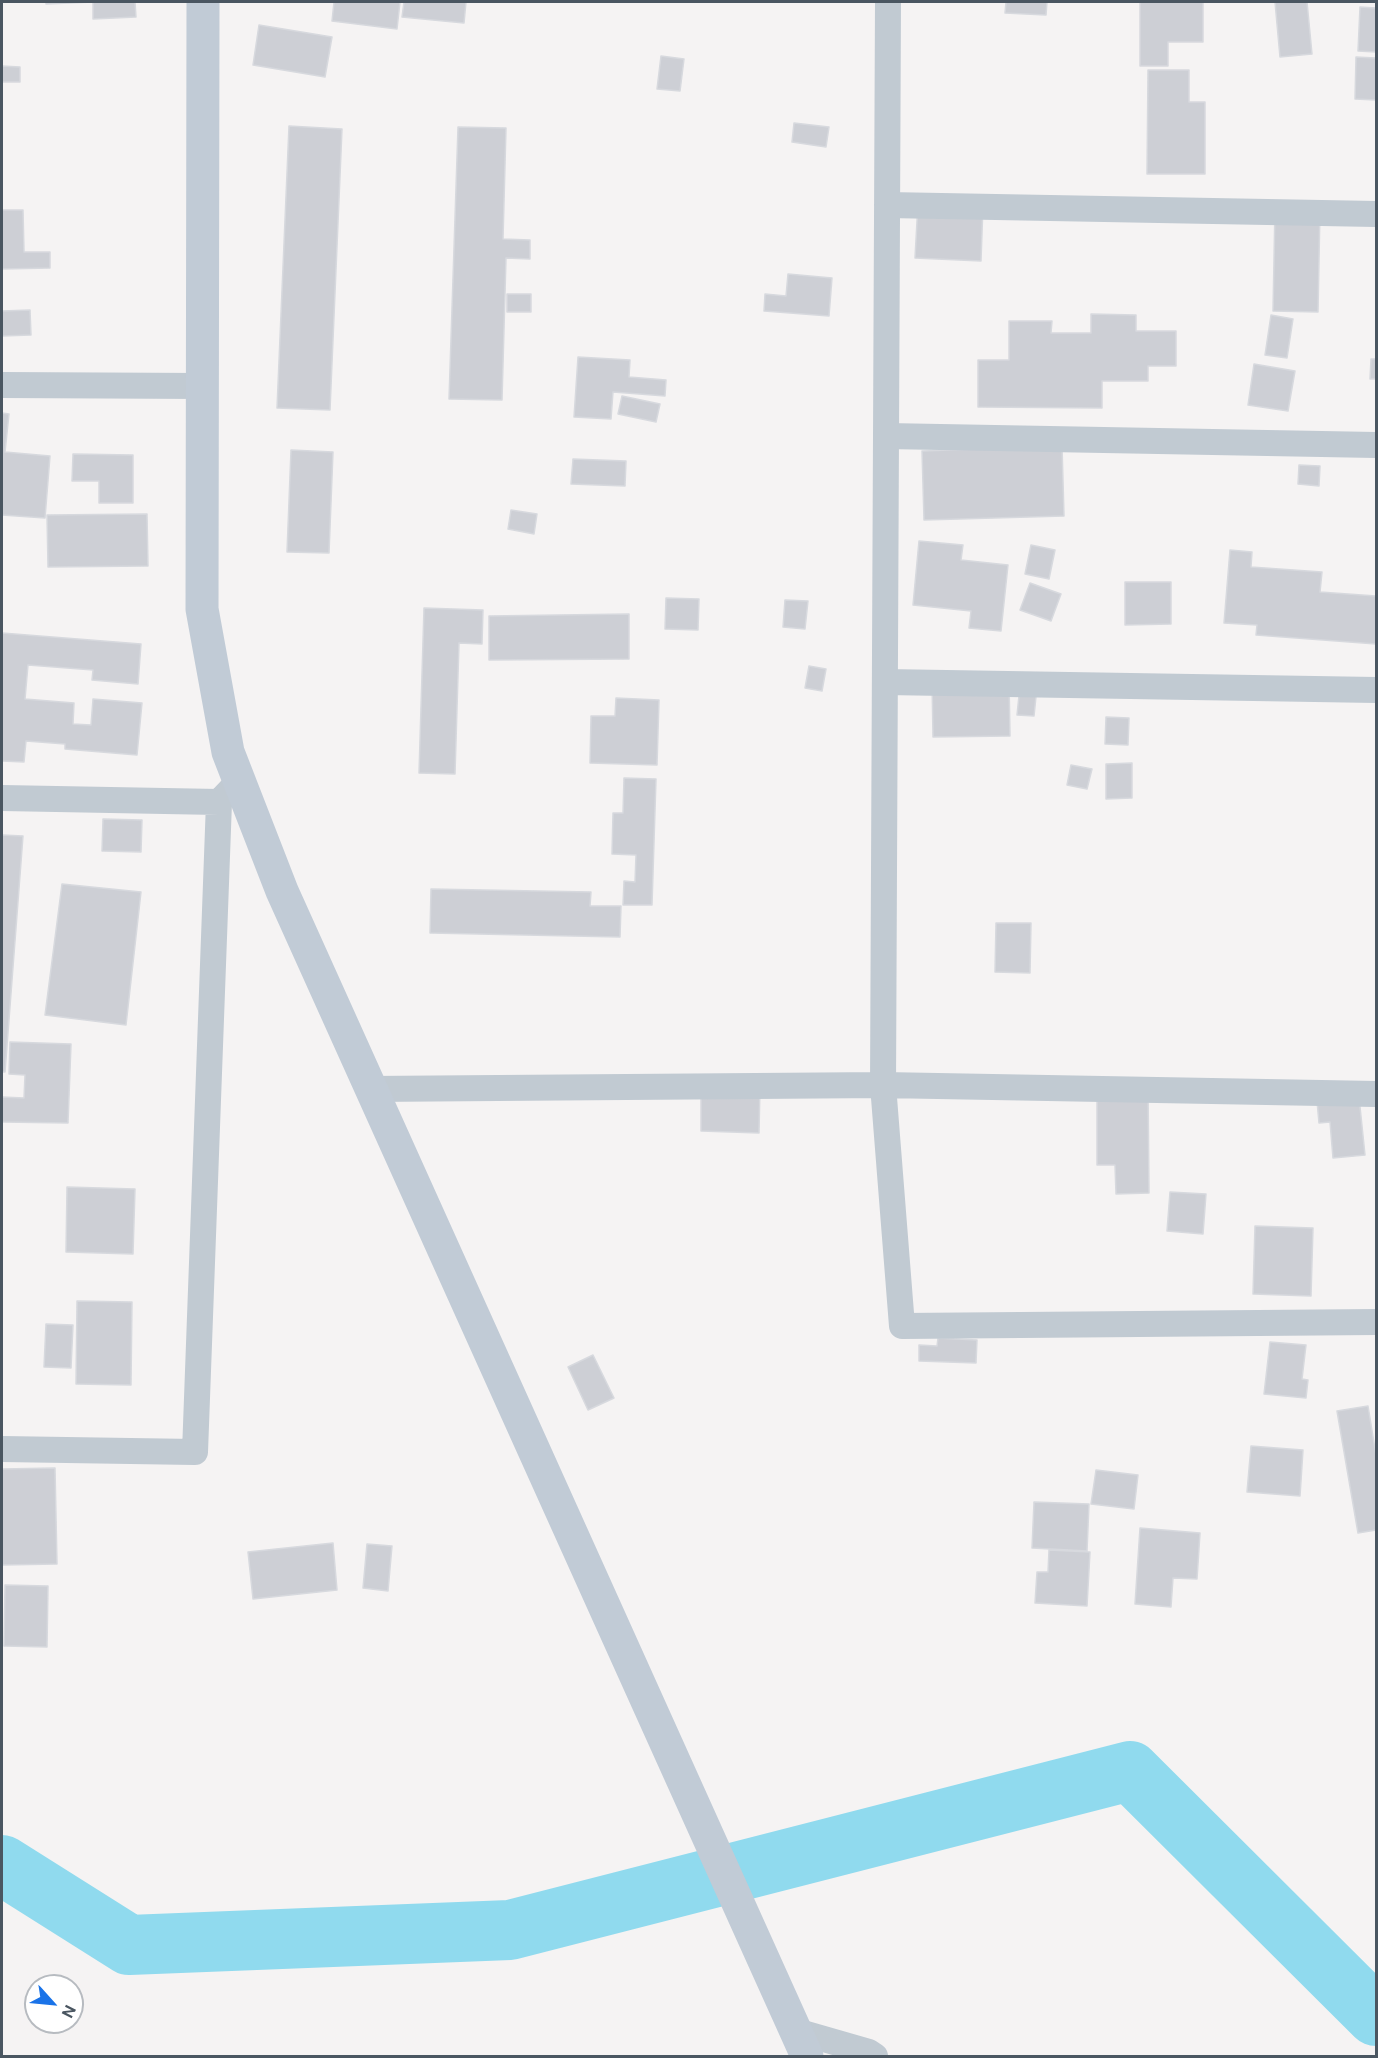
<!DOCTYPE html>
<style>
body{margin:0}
#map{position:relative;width:1378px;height:2058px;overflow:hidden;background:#f5f3f3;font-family:"DM Sans",sans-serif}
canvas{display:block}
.frame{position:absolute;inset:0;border:3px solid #4a5661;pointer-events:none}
.north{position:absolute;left:24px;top:1974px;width:60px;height:60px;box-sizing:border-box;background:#fff;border:2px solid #b7bbc0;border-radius:50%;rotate:117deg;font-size:16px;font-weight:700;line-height:24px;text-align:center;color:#4a5661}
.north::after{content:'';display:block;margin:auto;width:21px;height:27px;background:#1a73e8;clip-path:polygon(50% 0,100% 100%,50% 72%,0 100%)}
</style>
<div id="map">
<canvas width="1378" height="2058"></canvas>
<div class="frame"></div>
<div class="north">N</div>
</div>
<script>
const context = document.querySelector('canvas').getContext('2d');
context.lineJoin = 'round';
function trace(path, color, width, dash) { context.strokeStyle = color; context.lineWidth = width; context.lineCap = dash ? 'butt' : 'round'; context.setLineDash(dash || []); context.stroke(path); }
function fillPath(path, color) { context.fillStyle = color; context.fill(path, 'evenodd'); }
const river = new Path2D(`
 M2,1865l127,80 381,-15 620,-159 246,245`);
const building = new Path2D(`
 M46,2h89l1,15 -43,2v-17l-47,2z
 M334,2h66l-3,27 -65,-8z
 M404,2h62l-2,21 -62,-6z
 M1006,2h41l-1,13 -41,-2z
 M1140,2h63v40h-35v24h-28z
 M1275,2h32l5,52 -32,3z
 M1360,7l16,1v44l-18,-1z
 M259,25l73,12 -7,40 -72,-12z
 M661,56l23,3 -4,32 -23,-2z
 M1356,57l20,1v42l-21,-1z
 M2,66l18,1v15h-18z
 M1148,70h41v32h16v72h-58z
 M794,123l35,4 -3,20 -34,-5z
 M289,126l53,3 -12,281 -53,-2z
 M458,127l48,1 -3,111 27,1v19l-24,-1 -4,142 -53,-1z
 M918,203l65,2 -2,56 -66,-3z
 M1275,207l45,1 -2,104 -45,-1z
 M2,210h21l1,42h26v16l-48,1z
 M788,274l44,4 -3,38 -65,-5 1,-17 21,2z
 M507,294h24v18h-24z
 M30,310l1,25 -29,1v-25z
 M1091,314l45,1v16h40v35h-28v15h-46v27l-124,-1v-47h31v-39h43l-1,12h40z
 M1271,315l22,4 -6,39 -22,-3z
 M578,357l52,3 -1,17 37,3 -1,16 -52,-4 -2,27 -37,-2z
 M1371,359h5v20h-6z
 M1254,364l41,7 -7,40 -40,-6z
 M622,396l38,8 -4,18 -38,-8z
 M2,413l7,1 -4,38 45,4 -5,62 -43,-3z
 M1062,446l2,70 -140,4 -2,-69z
 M291,450l42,2 -4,101 -42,-1z
 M73,454l60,1v48h-34v-22h-27z
 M573,459l53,2 -1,25 -54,-2z
 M1299,465l21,1 -1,20 -21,-2z
 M511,510l26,4 -3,20 -26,-5z
 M147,514l1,52 -100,1 -1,-52z
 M919,541l44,4 -2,15 47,5 -7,66 -32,-3 2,-17 -58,-6z
 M1031,545l24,5 -6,29 -24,-5z
 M1230,550l22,2 -1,15 71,5 -2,20 56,4v48l-120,-9 1,-10 -33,-2z
 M1125,582h46v42l-46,1z
 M1030,583l31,11 -10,27 -31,-11z
 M666,598l33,1 -1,31 -33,-1z
 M785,600l23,1 -3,28 -22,-2z
 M424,608l59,2 -1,34 -23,-1 -4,131 -36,-1z
 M629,614v45l-140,1v-44z
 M2,633l139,11 -3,40 -46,-4 1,-10 -65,-5 -3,34 49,4 -1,21 18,1 2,-26 49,4 -5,52 -72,-6v-5l-39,-3 -2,21 -22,-1z
 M809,666l17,3 -4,22 -17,-3z
 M1021,676l17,1 -4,39 -17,-1z
 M1009,680l1,56 -77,1 -1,-56z
 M616,698l43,2 -2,65 -67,-2 1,-47h24z
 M1106,717l23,1 -1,27 -23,-1z
 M1132,763v35l-26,1v-35z
 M1071,765l21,4 -5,20 -20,-4z
 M624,778l32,1 -4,126h-29l1,-24 11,1 1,-27 -24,-1 1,-41h10z
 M103,819l39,1 -1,32 -39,-1z
 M2,835l21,1 -18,236h-3z
 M62,884l79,8 -15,133 -81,-10z
 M431,889l160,3 -1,14h31l-1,31 -190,-4z
 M996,923h35l-1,50 -35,-1z
 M10,1042l61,2 -3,79 -66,-1v-25l22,1 1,-23 -16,-1z
 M701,1084l59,1 -1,48 -58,-2z
 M1148,1086l1,107 -33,1 -1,-29h-18v-78z
 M1359,1097l6,58 -32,3 -3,-36 -11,1 -2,-22z
 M67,1187l68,2 -2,65 -67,-2z
 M1170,1192l36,2 -3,40 -36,-3z
 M1255,1226l58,2 -2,68 -58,-2z
 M77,1301l55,1 -1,83 -55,-1z
 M46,1324l27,1 -2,43 -27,-1z
 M938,1338l39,2 -1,23 -57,-2v-16l18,1z
 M1270,1342l36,3 -4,34 6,1 -2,18 -42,-4z
 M593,1355l21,43 -26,12 -20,-43z
 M1368,1406l8,49v75l-18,3 -21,-122z
 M1251,1446l52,4 -3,46 -53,-4z
 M55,1468l2,96 -55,1v-96z
 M1096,1470l42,5 -4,34 -43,-5z
 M1034,1502l55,2 -2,47 -55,-3z
 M1140,1528l60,5 -3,46 -24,-1 -2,29 -36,-3z
 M333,1543l4,47 -84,9 -5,-47z
 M367,1544l25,2 -4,45 -25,-3z
 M1049,1550l41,2 -3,54 -52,-3 2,-31h11z
 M5,1585l43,1 -1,61 -43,-1z`);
const street = new Path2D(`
 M887,205l489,9
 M2,385l200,1
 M886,436l490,9
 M885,682l491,8
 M2,798l217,4
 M370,1089l513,-4 5,-1083
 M1376,1094l-493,-9 19,241 474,-4
 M2,1449l193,3 24,-650 20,-21
 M796,2031l73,21 6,4`);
const secondary = new Path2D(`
 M203,2l-1,607 26,143 54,139 525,1165`);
trace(river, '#90daee', 60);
fillPath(building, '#cdcfd5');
trace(building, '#d7d9de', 1.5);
trace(street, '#c1cad2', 26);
trace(secondary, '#c1cbd6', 33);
</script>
